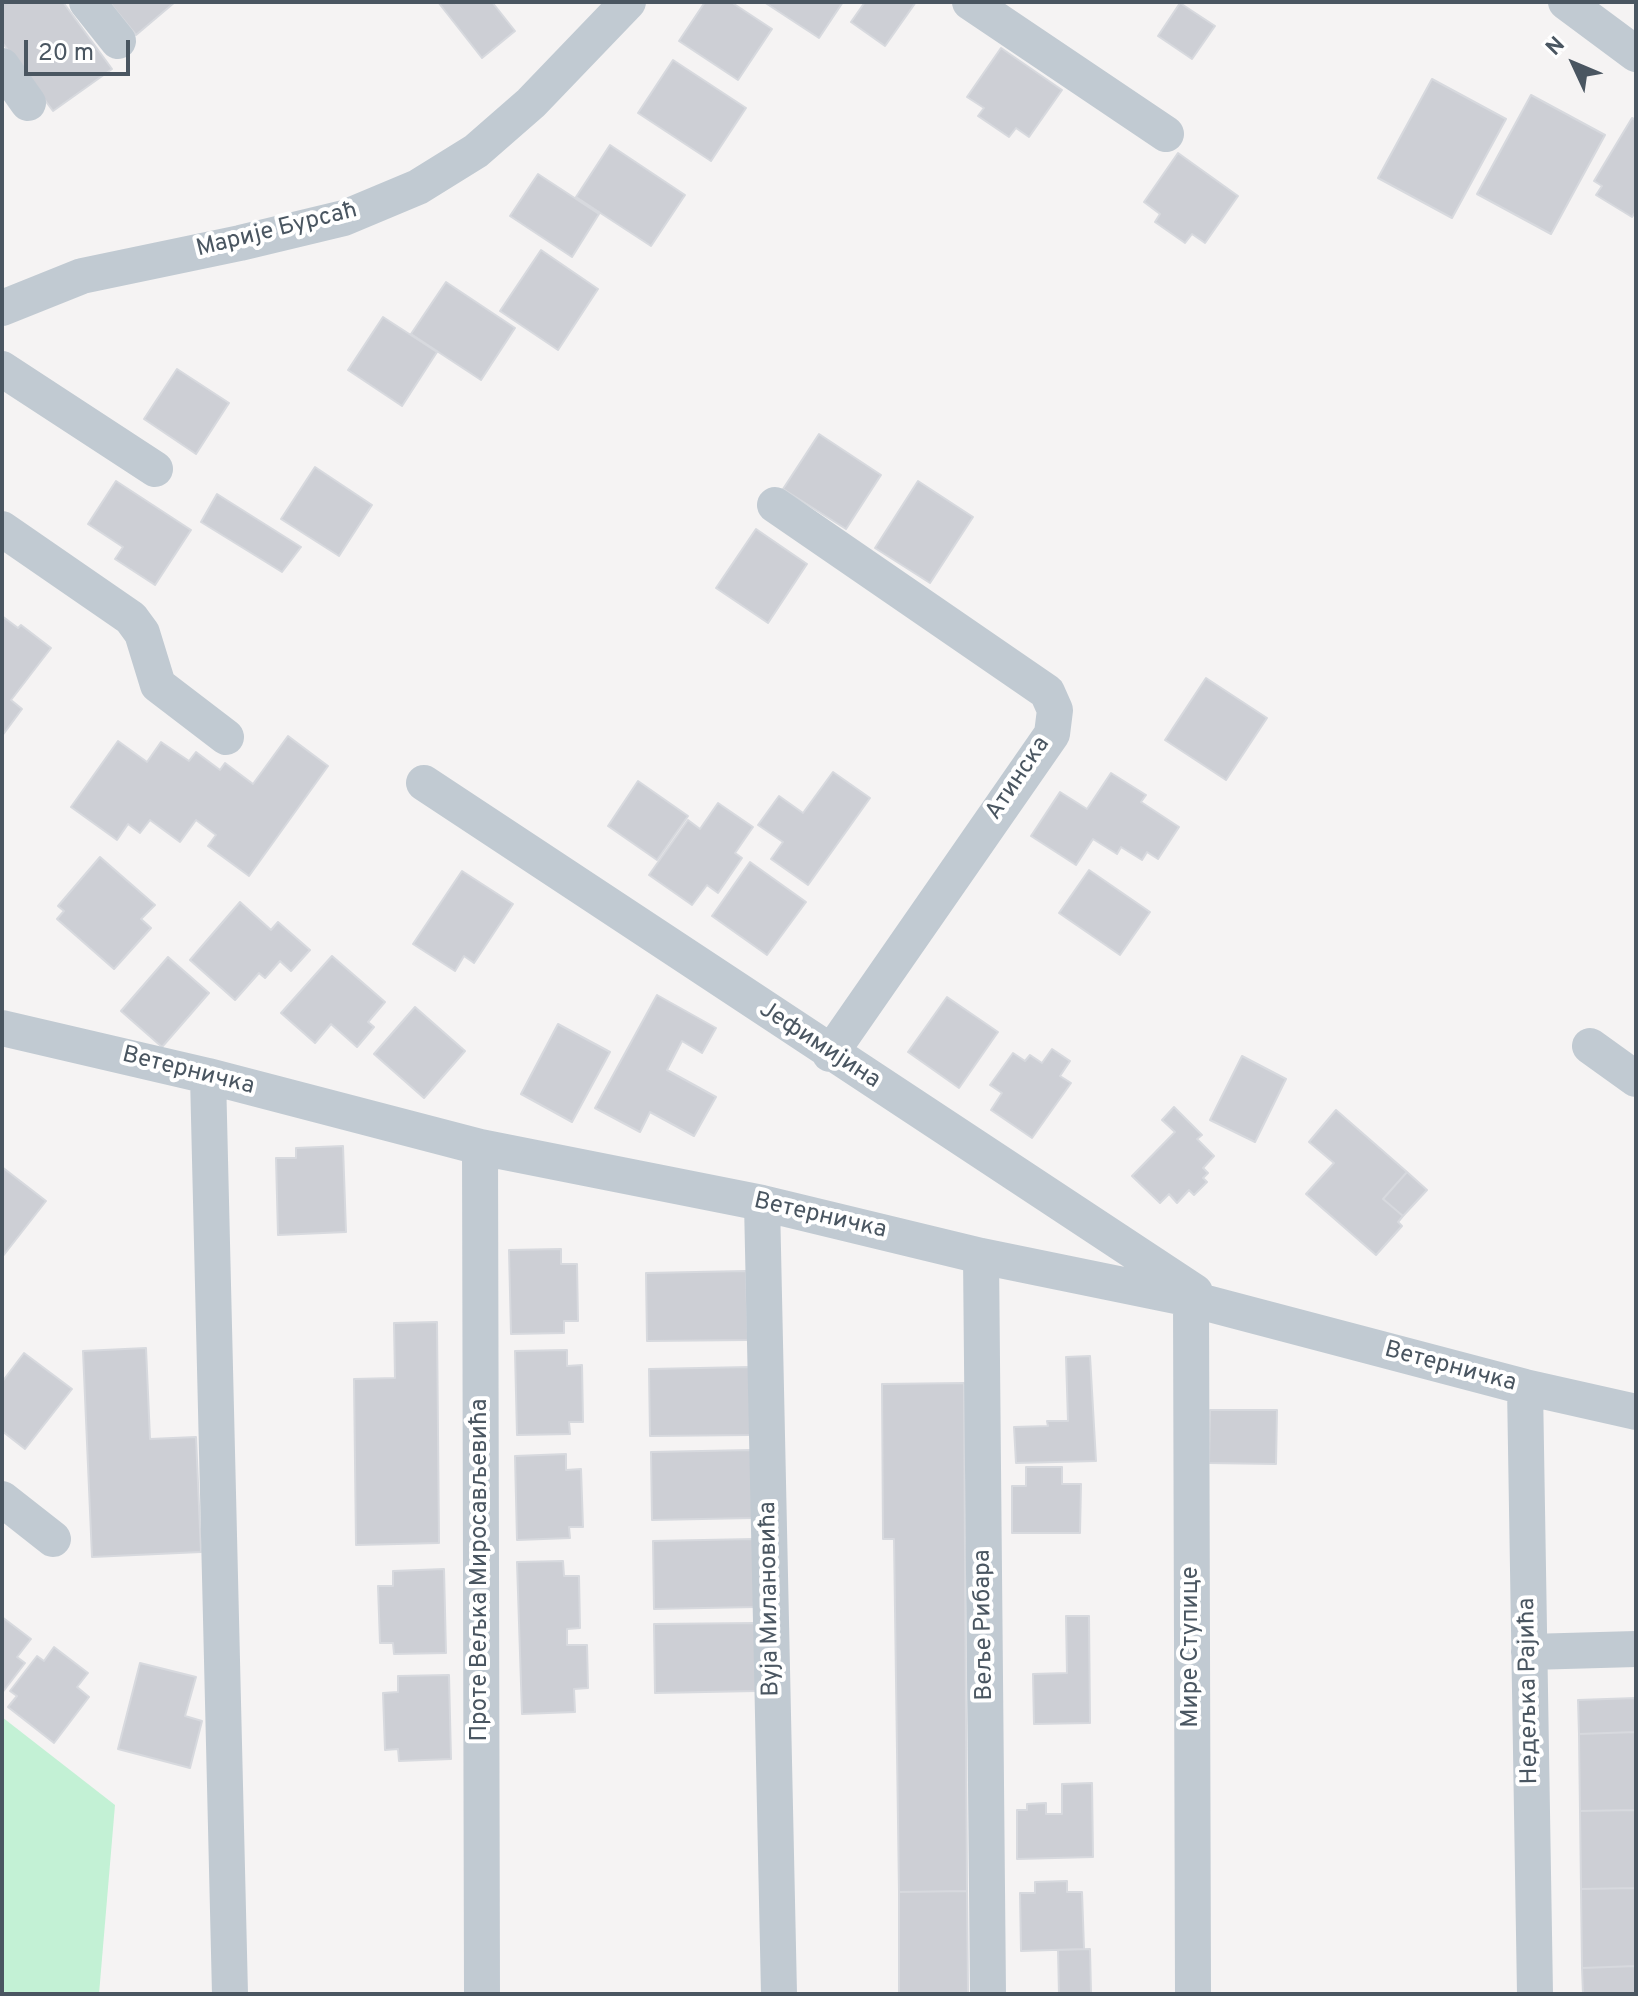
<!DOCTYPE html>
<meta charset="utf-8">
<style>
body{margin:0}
#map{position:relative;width:1638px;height:1996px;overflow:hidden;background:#f5f3f3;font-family:Overpass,sans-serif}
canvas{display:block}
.frame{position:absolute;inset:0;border:4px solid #4a5661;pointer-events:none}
.north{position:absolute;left:1534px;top:24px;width:80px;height:80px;-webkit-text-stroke:6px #fff;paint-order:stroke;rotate:314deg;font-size:22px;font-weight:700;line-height:32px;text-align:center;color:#4a5661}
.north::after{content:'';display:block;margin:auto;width:28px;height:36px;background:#4a5661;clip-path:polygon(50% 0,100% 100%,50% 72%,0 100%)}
.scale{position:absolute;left:24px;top:40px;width:106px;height:36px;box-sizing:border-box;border:4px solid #4a5661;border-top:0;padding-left:10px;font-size:24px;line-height:28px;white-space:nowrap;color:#4a5661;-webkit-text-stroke:6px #fff;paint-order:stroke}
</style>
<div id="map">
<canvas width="1638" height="1996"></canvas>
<div class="frame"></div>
<div class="north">N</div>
<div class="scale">20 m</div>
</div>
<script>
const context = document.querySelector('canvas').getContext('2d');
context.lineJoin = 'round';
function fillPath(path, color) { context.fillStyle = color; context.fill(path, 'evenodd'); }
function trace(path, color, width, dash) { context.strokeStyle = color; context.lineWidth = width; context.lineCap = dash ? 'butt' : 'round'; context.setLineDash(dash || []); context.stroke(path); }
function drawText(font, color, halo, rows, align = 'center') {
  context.font = font + ' Overpass,sans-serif'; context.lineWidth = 8; context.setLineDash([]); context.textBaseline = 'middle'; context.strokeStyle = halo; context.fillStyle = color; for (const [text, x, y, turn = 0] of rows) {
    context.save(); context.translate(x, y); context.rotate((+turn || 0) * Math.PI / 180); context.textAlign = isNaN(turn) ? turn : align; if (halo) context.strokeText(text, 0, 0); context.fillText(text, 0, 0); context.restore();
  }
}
const green = new Path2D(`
 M2,1717l113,88 -16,189h-97z`);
const building = new Path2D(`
 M2,2h61l49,67 -59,42 -51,-69z
 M109,2h66l-39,33z
 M438,2h54l23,29 -33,27z
 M705,2h26l41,27 -34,51 -59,-39z
 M764,2h79l-24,36z
 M865,2h51l-31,44 -34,-24z
 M1180,3l35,23 -23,33 -34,-23z
 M1001,48l61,42 -33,47 -13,-9 -7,9 -31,-21 6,-8 -17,-11z
 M673,60l73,48 -35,53 -73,-48z
 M1432,79l74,40 -54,99 -74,-40z
 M1531,95l74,40 -54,99 -74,-40z
 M1632,118l4,2v91l-4,6 -36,-22 6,-9 -8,-5z
 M610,145l75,50 -34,51 -75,-49z
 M1178,153l60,43 -33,47 -13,-9 -7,9 -30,-21 5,-8 -16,-12z
 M538,174l61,40 -27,43 -62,-41z
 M541,250l57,39 -40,61 -58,-39z
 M446,282l69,46 -34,52 -70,-46z
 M383,317l54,35 -35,54 -54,-36z
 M177,369l52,34 -33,51 -52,-35z
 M819,434l62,41 -35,54 -63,-40z
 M315,467l57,38 -33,51 -58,-37z
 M116,481l75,49 -36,55 -40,-26 8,-12 -35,-23z
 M918,481l55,36 -43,66 -55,-35z
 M217,494l84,53 -19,25 -81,-50z
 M756,529l51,35 -39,59 -52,-35z
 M2,616l16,12 3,-3 30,23 -40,52 11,9 -20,27z
 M1206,678l61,40 -41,62 -61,-40z
 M288,736l40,30 -79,110 -41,-30 8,-11 -20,-15 -16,22 -30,-22 -10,13 -12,-9 -11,16 -46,-33 47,-66 29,21 14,-20 28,19 7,-9 24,18 5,-7 28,21z
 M833,772l37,26 -62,87 -37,-26 12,-17 -25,-17 21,-29 24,17z
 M1111,773l35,22 -5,7 38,25 -21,32 -11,-7 -5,8 -21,-13 -4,7 -24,-15 -17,26 -45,-29 29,-44 27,17z
 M638,781l50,35 -31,44 -49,-34z
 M718,803l35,24 -18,26 7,5 -24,35 -11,-8 -15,20 -43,-30 39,-55 12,9z
 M100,857l55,48 -14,14 10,9 -37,41 -57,-50 7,-8 -6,-5z
 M750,862l56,40 -39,53 -55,-39z
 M1089,870l61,42 -30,43 -61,-42z
 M462,871l51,33 -39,59 -10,-7 -9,15 -42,-27z
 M240,902l31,28 7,-8 32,28 -19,21 -11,-10 -15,17 -6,-5 -24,27 -45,-40z
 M332,956l53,46 -17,20 6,5 -17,20 -26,-23 -16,19 -34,-30z
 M168,957l41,36 -47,54 -41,-36z
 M657,995l59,33 -14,25 -20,-12 -15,29 49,27 -22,39 -44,-24 -10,20 -45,-24z
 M947,997l51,35 -39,56 -51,-36z
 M415,1007l50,44 -41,47 -50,-44z
 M558,1024l52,28 -38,70 -51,-28z
 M1052,1049l18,12 -10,15 11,7 -39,55 -41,-28 11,-17 -12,-8 23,-32 12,8 5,-6 12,8z
 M1242,1056l44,23 -31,63 -45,-22z
 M1174,1107l28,28 -5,4 17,17 -11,12 5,5 -5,5 4,4 -13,13 -5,-5 -12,13 -8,-9 -9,9 -28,-27 43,-44 -13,-12z
 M1336,1110l71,62 -24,27 20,17 -5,6 4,4 -26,29 -70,-61 28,-31 -25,-21z
 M343,1146l3,86 -68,3 -2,-77h20v-10z
 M2,1167l44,34 -43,55 -1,-1z
 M1407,1172l20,18 -24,26 -20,-17z
 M561,1249v15h16l1,57h-14v12l-53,1 -2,-84z
 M746,1271l2,69 -101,1 -1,-68z
 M437,1322l2,221 -83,2 -2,-166 41,-1 -1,-55z
 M146,1348l4,91 46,-2 5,115 -109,5 -9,-206z
 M567,1350v16l15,-1 1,57h-14l1,12 -53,1 -2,-84z
 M24,1353l48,36 -47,60 -23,-18v-49z
 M1090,1356l6,105 -80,2 -2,-36 34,-1 -1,-5h21l-2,-64z
 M750,1367v68l-100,1 -1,-67z
 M964,1383l3,508 -68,1 -5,-353h-11l-1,-155z
 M1210,1410h67l-1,54 -67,-1z
 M752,1450v68l-100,2 -1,-68z
 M566,1454v16l15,-1 2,58h-14l1,11 -53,2 -2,-84z
 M1026,1467h36v17h19l-1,49h-68v-47h14z
 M754,1539l1,68 -101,2 -1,-68z
 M563,1561l1,15h15l1,52 -13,1v16h20l1,43 -14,1 1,23 -53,2 -5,-152z
 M444,1569l2,84 -52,1 -1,-11h-13l-2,-57h15v-15z
 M1066,1616h23l1,107 -56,1 -1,-50 34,-1z
 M2,1617l29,22 -14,18 8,6 -23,30z
 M755,1623l1,68 -101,2 -1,-69z
 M54,1647l34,26 -11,14 12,10 -35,46 -46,-36 9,-11 -7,-5 27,-35 7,5z
 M140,1663l56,14 -11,39 17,5 -12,47 -72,-19z
 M449,1675l2,84 -52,2 -1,-12 -13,1 -2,-57 15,-1v-16z
 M1636,1698v34l-57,2 -1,-34z
 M1636,1732v78l-56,1 -1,-77z
 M1092,1783l1,74 -76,2v-49h10v-6l19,-1v11h16v-30z
 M1636,1810v78l-55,1 -1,-78z
 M1067,1881v11h15l2,57 -63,2 -1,-58h15v-11z
 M1636,1888v78l-54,2 -1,-79z
 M967,1891l1,103h-69v-102z
 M1090,1949l1,45h-32l-1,-44z
 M1636,1966v28h-53l-1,-26z`);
const minor = new Path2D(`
 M87,2l31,39
 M970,2l196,132
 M1566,2l70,52
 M2,66l26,37
 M2,308l80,-32 158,-33 104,-25 74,-31 58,-36 55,-48 97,-101
 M2,369l153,100
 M775,505l272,187 8,18 -3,24 -222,320
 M2,529l129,89 11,15 16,52 68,52
 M424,783l771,509
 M2,1028l206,48 272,71 282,56 219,53 210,43 334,88 111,25
 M1590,1046l46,33
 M208,1076l22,918
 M480,1147l2,847
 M762,1203l17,791
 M981,1256l7,738
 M1191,1299l2,695
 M1525,1387l10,607
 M2,1499l51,40
 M1529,1652l107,-3`);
const streetNames = [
 ["Марије Бурсаћ",277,231,-14],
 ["Атинска",1019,779,-56],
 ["Јефимијина",819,1046,33],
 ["Ветерничка",188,1072,14],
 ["Ветерничка",820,1217,13],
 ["Ветерничка",1450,1368,15],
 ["Проте Вељка Миросављевића",481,1570,-90],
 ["Вуја Милановића",771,1599,-91],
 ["Веље Рибара",985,1625,-91],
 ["Мире Ступице",1192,1647,-90],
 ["Недељка Рајића",1530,1691,-91]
];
fillPath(green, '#c3f1d5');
fillPath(building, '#cdcfd5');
trace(building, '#d7d9de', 2);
trace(minor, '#c1cad2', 36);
drawText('24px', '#4a5661', '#fff', streetNames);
</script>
